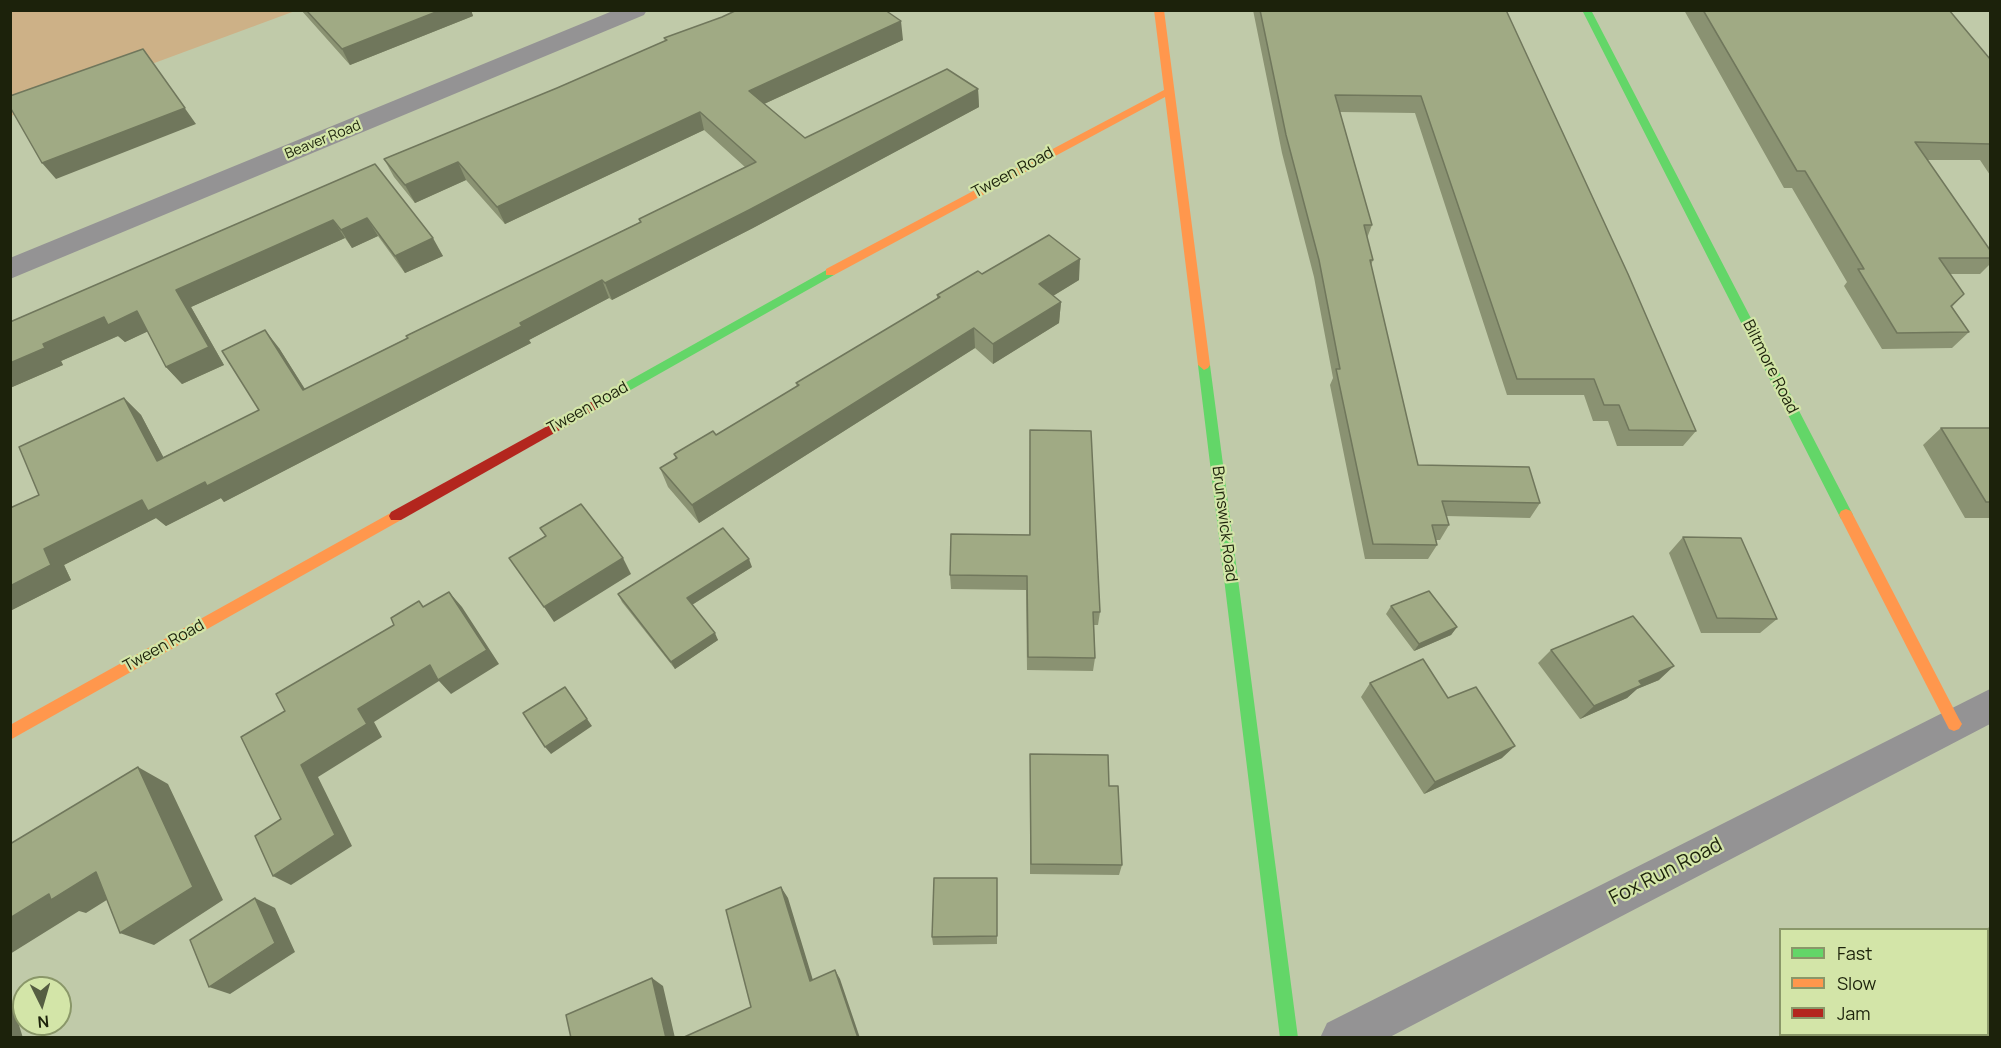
<!DOCTYPE html>
<style>
body{margin:0}
#map{position:relative;width:2001px;height:1048px;overflow:hidden;background:#c0caa9;font-family:Manrope,sans-serif}
canvas{display:block}
.frame{position:absolute;inset:0;border:12px solid #1c220b;pointer-events:none}
.legend{position:absolute;left:1779px;top:928px;width:210px;height:108px;box-sizing:border-box;background:#d3e5a8;border:2px solid #8a9769;margin:0;padding:8px 10px;list-style:none;font-size:18px;color:#1c220b}
.legend li{display:flex;align-items:center;gap:12px;height:30px}
.legend b{width:30px;border:2px solid #8a9769}
.north{position:absolute;left:12px;top:976px;width:60px;height:60px;box-sizing:border-box;background:#d3e5a8;border:2px solid #8a9769;border-radius:50%;rotate:175deg;font-size:16px;font-weight:700;line-height:24px;text-align:center;color:#1c220b}
.north::after{content:'';display:block;margin:auto;width:21px;height:27px;background:#555d42;clip-path:polygon(50% 0,100% 100%,50% 72%,0 100%)}
</style>
<div id="map">
<canvas width="2001" height="1048"></canvas>
<div class="frame"></div>
<ul class="legend">
<li><b style="height:8px;background:#63d668"></b>Fast</li>
<li><b style="height:8px;background:#ff974d"></b>Slow</li>
<li><b style="height:8px;background:#b3261e"></b>Jam</li>
</ul>
<div class="north">N</div>
</div>
<script>
const context = document.querySelector('canvas').getContext('2d');
context.lineJoin = 'round';
function fillPath(path, color) { context.fillStyle = color; context.fill(path, 'evenodd'); }
function trace(path, color, width, dash) { context.strokeStyle = color; context.lineWidth = width; context.lineCap = dash ? 'butt' : 'round'; context.setLineDash(dash || []); context.stroke(path); }
function drawText(font, color, halo, rows, align = 'center') {
  context.font = font + ' Manrope,sans-serif'; context.lineWidth = 4.5; context.setLineDash([]); context.textBaseline = 'middle'; context.strokeStyle = halo; context.fillStyle = color; for (const [text, x, y, turn = 0] of rows) {
    context.save(); context.translate(x, y); context.rotate((+turn || 0) * Math.PI / 180); context.textAlign = isNaN(turn) ? turn : align; if (halo) context.strokeText(text, 0, 0); context.fillText(text, 0, 0); context.restore();
  }
}
const green = new Path2D(`
 M11,11h284l-284,105z`);
const street = new Path2D(`
 M615,10h32l-3,5 -634,264v-21z
 M1990,689v35l-602,314h-68l7,-15z`);
const fast = new Path2D(`
 M1582,10h9l260,501 2,4 -2,4h-10z
 M830,268l6,4 -2,3 -237,134h-8l-2,-3 2,-3z
 M1204,360l6,5 88,673h-18l-82,-673z`);
const slow = new Path2D(`
 M1154,10h10l46,355 -2,3 -4,2 -6,-5 -33,-268 -331,178h-8v-6l338,-179z
 M1846,509l5,2 108,208 3,5 -3,5 -5,2 -5,-2 -110,-214 2,-4z
 M396,510l5,2 2,4 -2,4 -391,220v-15z`);
const jam = new Path2D(`
 M593,401l6,5 -2,3 -196,111h-10l-2,-4 2,-4z`);
const wall = new Path2D(`
 M301,10h170l2,6 -123,49z
 M1253,10h253l190,421 -13,15h-66l-9,-25h-15l-9,-26h-77l-92,-282 -75,-1 32,113 -5,13 6,22 -2,5 47,200 122,38 -10,15 -84,-2 3,9 -9,15h-4l1,5 -9,14h-63l-35,-174 3,-7 -19,-101 -32,-124z
 M1684,10h265l41,49v116l-10,-15h-53l63,90v14l-10,10h-30l14,20 -12,13 17,25 -17,16 -70,1 -38,-63 3,-4 -55,-94h-8z
 M664,38l239,2 -139,64 41,34 173,-49 1,18 -226,121 -141,72 -3,-2 -80,42 2,3 -307,159 -3,-4 -55,28 -10,-8 -92,47 7,15 -61,31 29,-116 85,-97 17,17 22,42 96,-47 20,-62 26,41 335,-167 -1,-3 106,-52 -41,-37 -199,94 -39,-44 -51,23 -21,-26 -10,-18 173,-71 108,-47z
 M375,164l68,92 -38,17 -27,-37 -26,12 -7,-10 -154,69 33,58 -42,19 -16,-17 -18,-36 -23,11 -7,-6 -57,25 2,4 -53,23z
 M982,274l97,6 -26,16 8,6 -2,21 -66,41 -18,-16 -276,175 -31,-36 -8,-19 16,-9 -2,-5 42,-19 81,-48 -1,-4 141,-84v-4z
 M1941,428h49v90h-25l-42,-73z
 M1030,430l70,182 -2,13h-4l1,33 -2,13 -66,-1 -1,-80 -75,-1 -1,-14 79,-40z
 M1683,537l94,82 -17,14h-59l-32,-80z
 M752,567l-60,38 26,35 -43,29 -53,-67 -4,-8z
 M1391,606l66,21 -6,8 -37,16 -28,-37z
 M1551,650l108,30 -22,9 -10,9 -47,21 -42,-56z
 M1370,683l78,15 54,60 -78,36 -63,-97z
 M1030,754l79,32 13,79 -3,10 -89,-1z
 M997,878v66l-64,1 -1,-8z
 M1990,927v111h-193l5,-3h186v-105h-5z`);
const shadedWall = new Path2D(`
 M441,10h30l2,6 -123,49 -8,-16z
 M901,21l2,19 -150,69 -4,-18z
 M143,49l53,75 -140,55 -14,-16z
 M978,89l1,18 -226,121 -141,72 -7,-17z
 M700,112l4,18 -199,94 -8,-17z
 M458,162l8,18 -51,23 -10,-18z
 M367,218l11,18 -26,12 -11,-18z
 M333,220l12,18 -154,69 33,58 -42,19 -16,-17 10,-77z
 M433,238l10,18 -38,17 -10,-17z
 M1080,259l-1,21 -41,25 1,-21z
 M602,280l7,18 -80,42 2,3 -307,159 -3,-4 -55,28 -10,-8 -92,47 7,15 -61,31v-25l34,-37 98,-49 378,-177z
 M1061,302l-2,21 -66,41v-20z
 M137,311l16,18 -28,13 -7,-6 -57,25 2,4 -53,23v-25l33,-19 61,-27z
 M974,328l1,20 -276,175 -7,-18z
 M265,330l14,18 37,59 -13,-17z
 M124,398l17,17 33,62 -17,-16z
 M623,558l8,16 -77,48 -10,-15z
 M749,559l3,8 -62,39 -3,-8z
 M449,592l13,15 37,57 -48,30 -12,-13 -65,41 8,15 -64,40 34,69 -61,39 -18,-9 28,-111 57,-56 72,-44z
 M1457,627l-6,8 -37,16 5,-7z
 M715,633l3,7 -43,29 -4,-7z
 M1674,666l-15,14 -22,9 -10,9 -47,21 14,-13 45,-25z
 M565,687l27,39 -41,28 -6,-7z
 M1515,746l-13,12 -78,36 11,-12z
 M138,767l30,17 55,116 -69,45 -34,-12z
 M96,872l33,14 -43,27 -7,-2 -69,43v-36l39,-24z
 M781,887l7,11 28,92 -6,-9z
 M255,898l20,10 20,44 -65,42 -21,-7z
 M835,970l5,9 20,59h-2z
 M652,978l11,8 12,52h-9z
 M10,996l13,42h-13z`);
const building = new Path2D(`
 M306,10h135l-99,39z
 M737,10h148l16,11 -152,70 56,47 142,-69 31,20 -229,121 -144,73 -3,-3 -82,43 2,3 -315,160 -2,-4 -57,29 -6,-11 -98,49 7,16 -41,21v-78l29,-13 -20,-48 105,-49 33,63 102,-51 -37,-59 43,-21 38,60 105,-52 -2,-2 235,-114 -2,-3 117,-57 -56,-50 -203,95 -39,-45 -53,23 -21,-26 173,-71 110,-48 -3,-2 58,-21z
 M1260,10h246l122,264 68,157 -67,-1 -10,-25h-15l-10,-26h-77l-96,-283 -86,-1 37,130h-8l9,35h-3l48,205 111,2 11,36 -98,-2 7,24h-17l5,20 -64,-1 -37,-175h4l-21,-109 -33,-125z
 M1703,10h246l41,49v85l-75,-2 75,108v8h-51l25,36 -13,12 18,26 -72,1 -39,-64h6l-59,-98h-8z
 M143,49l42,59 -143,55 -32,-56v-11z
 M375,164l58,74 -38,18 -28,-38 -26,12 -8,-10 -157,70 33,57 -43,20 -29,-56 -29,14 -4,-8 -61,27 2,4 -35,15v-41z
 M1049,235l31,24 -41,25 22,18 -68,42 -19,-16 -282,177 -32,-37 17,-10 -3,-4 39,-23 3,4 83,-50 -3,-2 144,-86 -3,-2 41,-24 4,3z
 M1941,428h49v74h-4z
 M1030,430l61,1 9,181h-7l2,46 -67,-1 -1,-81 -77,-1 1,-41 79,1z
 M581,504l42,54 -79,49 -35,-49 37,-22 -6,-8z
 M723,528l26,31 -62,39 28,35 -44,29 -53,-68z
 M1683,537l58,1 36,81 -60,-1z
 M1429,591l28,36 -38,17 -28,-38z
 M449,592l38,58 -49,30 -8,-15 -72,44 9,15 -66,41 34,70 -62,41 -18,-40 26,-17 -40,-82 44,-26 -9,-17 118,-69 -3,-7 28,-17 4,6z
 M1633,616l41,50 -35,15 3,4 -48,21 -43,-56z
 M1423,659l25,39 28,-11 39,59 -80,36 -65,-99z
 M565,687l22,32 -42,28 -22,-34z
 M1030,754l78,1 1,31h9l4,79 -91,-1z
 M138,767l55,120 -73,46 -24,-61 -45,28 -2,-6 -39,24v-74z
 M934,878h63v58l-65,1z
 M781,887l29,94 25,-11 23,68h-176l69,-31 -25,-97z
 M255,898l20,45 -66,44 -19,-47z
 M1990,929v109h-181l5,-3h174v-104z
 M652,978l14,60h-95l-5,-23z`);
const farStreetnames = [
 ["Beaver Road",323,140,-22]
];
const streetNames = [
 ["Tween Road",1013,173,-28],
 ["Biltmore Road",1770,367,63],
 ["Tween Road",588,408,-29],
 ["Brunswick Road",1224,524,83],
 ["Tween Road",164,646,-29]
];
const nearStreetnames = [
 ["Fox Run Road",1666,872,-27]
];
fillPath(green, '#cdb187');
fillPath(street, '#949394');
fillPath(fast, '#63d668');
fillPath(slow, '#ff974d');
fillPath(jam, '#b3261e');
fillPath(wall, '#8a9272');
fillPath(shadedWall, '#70775c');
fillPath(building, '#a0aa84');
trace(building, '#70775c', 1.5);
drawText('14px', '#1c220b', '#d3e5a8', farStreetnames);
drawText('16px', '#1c220b', '#d3e5a8', streetNames);
drawText('20px', '#1c220b', '#d3e5a8', nearStreetnames);
</script>
